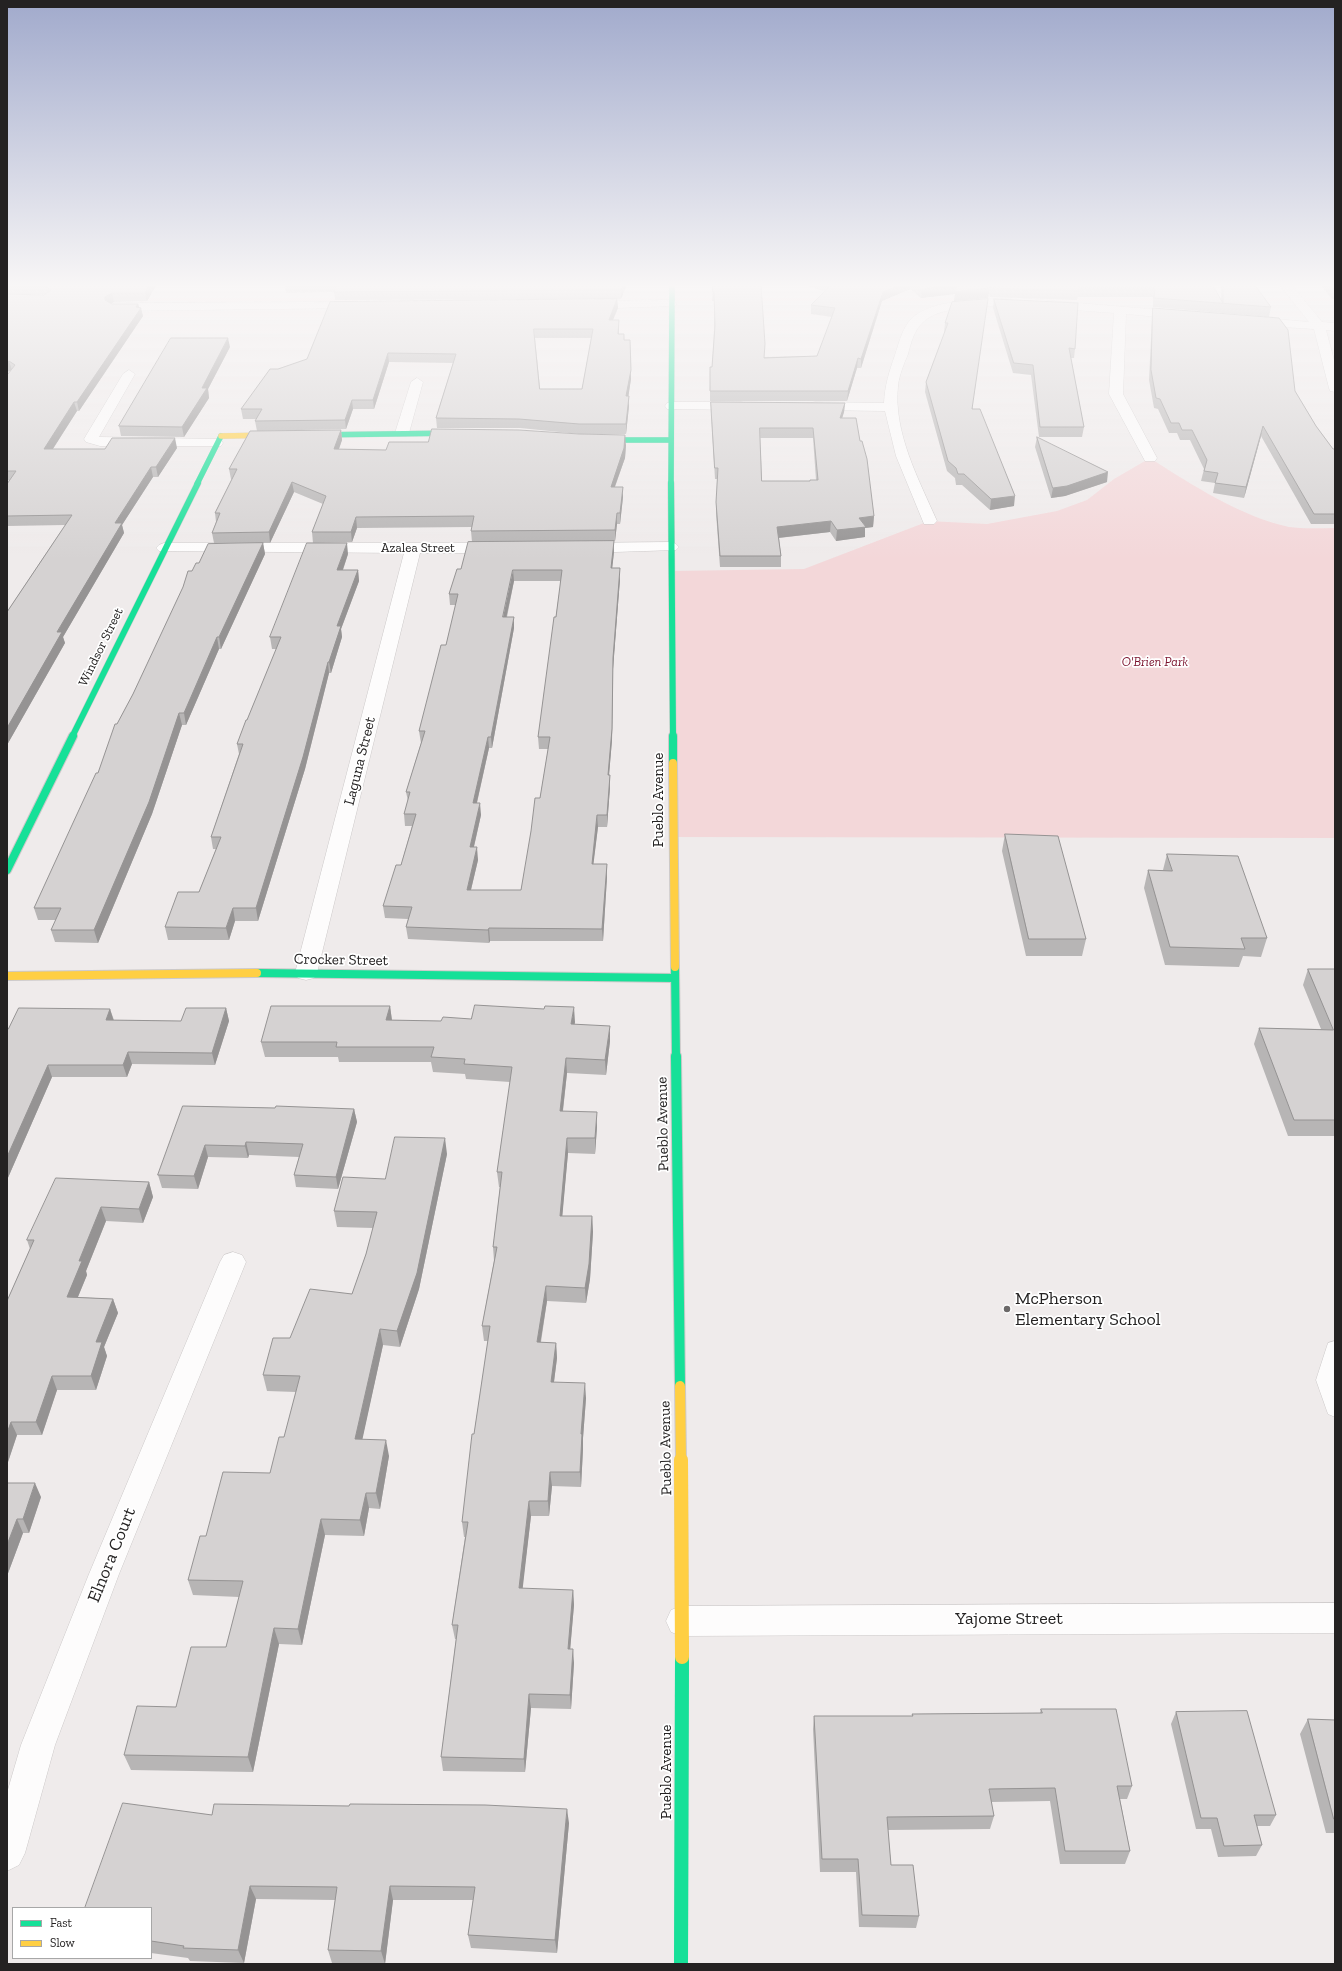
<!DOCTYPE html>
<style>
body{margin:0}
#map{position:relative;width:1342px;height:1971px;overflow:hidden;background:#efebeb;font-family:"Zilla Slab",serif}
canvas{display:block}
.frame{position:absolute;inset:0;border:8px solid #242222;pointer-events:none}
.legend{position:absolute;left:12px;top:1907px;width:140px;height:52px;box-sizing:border-box;background:#fff;border:1px solid #a7a7a7;margin:0;padding:5px 7px;list-style:none;font-size:12px;color:#242222}
.legend li{display:flex;align-items:center;gap:8px;height:20px}
.legend b{width:20px;border:1px solid #a7a7a7}
</style>
<div id="map">
<canvas width="1342" height="1971"></canvas>
<div class="frame"></div>
<ul class="legend">
<li><b style="height:5px;background:#16e098"></b>Fast</li>
<li><b style="height:5px;background:#ffcf43"></b>Slow</li>
</ul>
</div>
<script>
const context = document.querySelector('canvas').getContext('2d');
context.lineJoin = 'round';
function fillPath(path, color) { context.fillStyle = color; context.fill(path, 'evenodd'); }
function trace(path, color, width, dash) { context.strokeStyle = color; context.lineWidth = width; context.lineCap = dash ? 'butt' : 'round'; context.setLineDash(dash || []); context.stroke(path); }
function drawText(font, color, halo, rows, align = 'center') {
  context.font = font + ' "Zilla Slab",serif'; context.lineWidth = 3.5; context.setLineDash([]); context.textBaseline = 'middle'; context.strokeStyle = halo; context.fillStyle = color; for (const [text, x, y, turn = 0] of rows) {
    context.save(); context.translate(x, y); context.rotate((+turn || 0) * Math.PI / 180); context.textAlign = isNaN(turn) ? turn : align; if (halo) context.strokeText(text, 0, 0); context.fillText(text, 0, 0); context.restore();
  }
}
const green = new Path2D(`
 M1150,458c40,26 92,59 139,69 14,2 31,1 46,1v310l-662,-1 -2,-266 133,-2 125,-48 58,3 70,-13 30,-11 27,-21z`);
const lane = new Path2D(`
 M1335,1341v76l-7,-3 -12,-34 12,-37z`);
const street = new Path2D(`
 M1279,284h12l31,38 13,1v8l-9,-1 9,34v28l-5,-1 -1,-3 -15,-59 -62,-4 -6,-4 6,-4 57,5z
 M1018,298l168,14 2,3 -2,3 -4,1 -56,-5 -3,80 34,64 -2,3h-10l-36,-67 5,-81c-45,-3 -91,-9 -136,-6 -14,1 -29,2 -42,7 -19,8 -23,21 -28,40 -4,10 -9,21 -10,32 -5,46 21,94 39,135l-3,3h-10l-28,-68 -11,-45 -70,-1 -5,-1 -2,-3 2,-3 5,-1 69,1c1,-18 5,-31 11,-48 4,-12 7,-26 16,-36 22,-22 78,-19 107,-21z
 M671,300l4,2 2,2 -2,2 -88,3 -6,-4 6,-4z
 M357,302l6,4 -2,2 -247,3 -6,-4 6,-4z
 M129,370l6,4 -36,63 117,2 5,1 2,3 -2,3h-121l-14,-4 -2,-3 39,-65z
 M417,378l6,4 -14,51 -2,3h-10l-2,-3 16,-51z
 M672,402h69l5,1 2,3 -2,3 -5,1 -74,-1 -2,-3 2,-3z
 M671,542l5,2 3,3 -3,3 -92,3 -5,-2 -3,-3 3,-3 5,-2z
 M164,543h332l5,2 3,3 -3,3 -5,2h-76l-103,420 -3,5 -8,2 -8,-2 -3,-5 109,-420 -245,-2 -3,-3 3,-3z
 M233,1252l9,3 4,7 -127,312 -64,171 -30,108 -6,12 -12,6v-78l14,-48 68,-171 131,-312 4,-7z
 M1335,1603v30l-653,3 -11,-4 -5,-11 5,-11 11,-4z`);
const fastFar4 = new Path2D(`
 M311,435l149,-2
 M597,440h74
 M197,484l24,-48
 M671,484l1,-200`);
const fastFar3 = new Path2D(`
 M671,483l2,254
 M72,737l126,-254`);
const fastFar2 = new Path2D(`
 M673,736v27
 M7,870l66,-134
 M675,967l1,90
 M257,973l418,5`);
const fastFar1 = new Path2D(`
 M676,1056l4,330`);
const fast = new Path2D(`
 M681,1964l1,-307`);
const slowFar3 = new Path2D(`
 M221,436l55,-1`);
const slowFar2 = new Path2D(`
 M673,763l2,204
 M7,976l250,-3`);
const slowFar1 = new Path2D(`
 M680,1386l1,75`);
const slow = new Path2D(`
 M681,1460l1,197`);
const wall = new Path2D(`
 M7,284h150l-10,17 -33,1 -3,1 1,1h26l1,4 4,8 -64,95h-2l-24,38h52l72,-1 -19,29h-5l-31,48 2,8 -61,104 2,6 -58,102v-133l58,-87 -58,1v-42l2,-4h-2v-106h1l3,-4 -4,2zM13,294h31v1z
 M285,284h342l-6,15 -286,1 -1,-8 -48,1z
 M713,284l51,73 53,-1 15,-39 -21,-3v-9l14,-14 -24,-7h411l9,16v-16h33l17,23 -2,10 -116,-10v-10h-75l-1,3 -87,-3 -1,-4 -1,5 -34,3 1,-7 -34,4 -11,-9 -28,12 -21,67h-4l-10,33h-137v-34h2l2,-37v-29h-2z
 M1320,284h15v15h-3z
 M617,299l1,9 -5,12 6,9v5l5,6 7,39 -3,17 1,10 -3,28h-47l-59,-6h-83l-1,-10 17,-55 -64,-1 -15,47h-21l-7,20 -89,2 -2,-10 2,-2h-14l-2,-10 37,-40zM535,338h56l-9,51h-42z
 M994,299l81,50 -1,9h-3l13,69 -2,10h-43l-8,-62 -18,-2 -20,-65z
 M952,302l21,107 41,97 -24,4 -28,-25h-6l-1,-7 -8,-7 -22,-79 1,-10 19,-50h-1l1,-9z
 M1153,308l142,83 21,35 17,23h2v75h-24l-50,-88 -17,62 -31,-5 2,-10 -14,-2 3,-12 -14,-29h-10l-3,-7h-8l-11,-24 -4,-1 -5,-28 3,-62z
 M230,347l-22,42 1,9 -25,39 -63,-1 -2,-10z
 M711,402l134,1 -1,9 -2,6 32,98 -1,11 -8,1v9l-29,4 -6,-9 -51,6 2,18v11h-61l-4,-54 1,-34h-2l-4,-67zM760,438h53l3,42 -6,1h-48z
 M341,430l1,10 -3,9 47,1 240,-5 -1,13 -10,29 8,10 -3,27h-3l-2,17 -143,1 -1,-11 1,-4 -115,1 -5,14 -39,1 -1,-11 11,-28 -29,-12 -24,51h-56l-2,-10 4,-11 -1,-9 17,-34h-1l-2,-10z
 M1037,437l70,45 -42,14 -14,2 -16,-51z
 M614,541v11l-2,16 8,11 -7,90 -1,71 -3,35h1v12l-3,40h-9l-5,37h14v13l-4,64h-113l-1,2 -81,-4 -2,-12 2,-8 -23,-1 -2,-12 18,-41 11,-39h-7l-1,-12 4,-13 -2,-9 15,-49 -2,-12 27,-86 10,-40h-6l-1,-11 12,-25zM514,581h47l-23,156 1,12h9l-8,49 -19,92h-50l7,-30 -4,-13 7,-32 -4,-12 12,-55h3l22,-120 -7,-11z
 M263,543l2,11 -44,95h-2l-33,76h-4l-30,89 -54,129 -43,-1 -4,-12 5,-10h-18l-4,-12 64,-135 19,-49 16,-30 59,-123z
 M348,554l-5,16h15l1,11 -18,48 1,8 -11,36h-2l-24,96 -47,152h-23l-6,19h-61l-3,-13 34,-35 17,-43h-3l-2,-12 28,-83 -2,-10 40,-95h-5l-2,-12z
 M1005,834l81,105 -4,17h-56l-24,-105z
 M1167,854l100,84 -6,19 -18,-1 -4,11 -74,-2 -21,-77 4,-18h15z
 M1308,969h27v167h-47l-34,-92 5,-16 62,1 -18,-44z
 M390,1006l2,14 49,1 30,-2 104,3 -1,2 36,17 -4,34 -39,-2 -4,38 34,16 -2,27 -27,-1 -6,63h30l1,16 -3,47 -4,24 -39,-2 -6,41 15,1 1,15 -3,24 32,16 -3,40v11l-2,38 -29,-1 -3,30h-18l-9,73 51,1 1,15 -4,44 4,14 -3,46 -40,-1 -6,64 -82,-1 -2,-14 15,-118h-1l-3,-14 13,-88h-1l-2,-15 12,-88 14,-93h-4l-2,-15 12,-65 -1,-14 7,-60h-1l-2,-15 13,-90 -44,-3 -1,-5 -32,-2 -2,-10h-92l-1,-5h-73l-4,-15z
 M226,1008l3,13 -14,44 -83,-1 -5,13h-75l-45,103v-151l103,-20 4,11 67,1z
 M183,1106l92,2 79,1 3,13 -19,67 -42,-2 -2,-12 5,-18 -50,-2 -1,3 -40,-1 -10,32 -36,-1 -4,-13z
 M447,1154l-28,135 -19,58 -17,-2 -21,94 27,17 -9,53 -11,-1 -5,28 -39,-1 -23,110 -23,-1 -26,128 -122,-2 -7,-15 52,-48 50,-60 13,-50 -46,-2 -5,-15 18,-44 64,-63 14,-36 12,-45 -29,-1 -4,-16 27,-37 62,-44 14,-40 7,-26 -36,-1 -3,-16 51,-32z
 M149,1182l4,15 -10,26 -37,-2 -20,50 1,4 -9,22 35,2 5,14 -14,34 3,9 -11,34h-39l-15,45h-25l-10,30v-164l23,-52 -3,-9z
 M7,1483l34,14 -12,36h-6l-16,43z
 M1041,1709l91,77 -5,13h-7l10,52 -5,13h-65l-10,-63 -59,1 3,14 -4,13 -102,1 3,35 28,51 -3,12 -57,-1 -3,-55h-36l-7,-143 1,-13h98v-2l128,-1z
 M1176,1712l100,103 -6,11h-13l5,19 -6,11 -38,1 -7,-28h-15l-25,-105z
 M1308,1719l27,1v113h-9l-26,-99z
 M212,1815l357,8 -12,130 -86,-5 -3,-13 5,-35h-80l-8,64 -53,-1 -4,-13 7,-50 -79,-1 -12,64 -54,-2 -2,-3 -37,-5v-45z`);
const shadedWall = new Path2D(`
 M150,284h7l-10,17 -2,-8z
 M624,284h3l-6,15v-9z
 M902,284h9l-1,5 -28,12 -21,67v-9l22,-67z
 M958,284l31,4 -1,10 -34,3 1,-7 -34,4 1,-9z
 M112,293l2,9 -7,4 -2,-6v-3z
 M617,299l1,9 -9,21v-9z
 M138,304l2,6 1,-2 2,8 -64,95 -2,-9z
 M228,338l2,9 -22,42 1,9 -25,39 -2,-10 20,-39z
 M630,340l1,39 -4,27 -1,-10z
 M388,353l1,9 -15,47 -1,-9z
 M858,358l-1,10 -10,33 1,-10z
 M9,361l3,9 -5,2v-10z
 M629,396v10l-3,28v-10z
 M352,400l1,9 -7,20 -1,-9z
 M74,402l3,9 -30,47 -3,-9z
 M845,403l-1,9 -5,16 1,-10z
 M1263,426l-2,10 -17,62 2,-11z
 M341,430l1,10 -7,20 -1,-11z
 M625,435l1,10 -1,13 -14,39v-10z
 M175,438l2,10 -19,29 -2,-10z
 M151,467l2,10 -31,48 2,8 -61,104 2,6 -58,102v-17l108,-205z
 M1108,472l-1,10 -42,14 -14,2 2,-10z
 M292,482l2,10 -24,51 -1,-11z
 M623,487v10l-3,27v-11z
 M1015,496l-1,10 -24,4 1,-11z
 M617,513v11l-2,17v-11z
 M874,516l-1,11 -8,1v9l-29,4 1,-11 22,-12z
 M356,517l1,11 -5,14 -1,-10z
 M831,521l-1,11 -53,6v-11z
 M614,541v11l-3,27v-11z
 M263,543l2,11 -44,95 -2,-12z
 M347,543l1,11 -9,27 -2,-11z
 M620,568v11l-7,90 -1,71 -4,47v-12l5,-117z
 M358,570l1,11 -18,48 1,8 -11,36 -2,-11 8,-36z
 M513,570l1,11 -10,47 -1,-11z
 M514,617v11l-22,120 -1,-11z
 M217,637l2,12 -33,76 -2,-12z
 M328,662l1,11 -24,96 -47,152 -2,-13z
 M179,713l3,12 -30,89 -54,129 -4,-13z
 M488,737l1,11 -15,67 -1,-12z
 M610,775v12l-3,40v-12z
 M480,803l1,12 -10,44 -1,-12z
 M597,815l1,12 -6,49v-12z
 M477,847l1,13 -10,42 -1,-12z
 M607,864v13l-4,64 -1,-12z
 M233,908l2,13 -6,19 -3,-12z
 M489,928l1,13 -1,2 -1,-13z
 M390,1006l2,15 -6,-1z
 M574,1007l1,15 -3,17 -1,-15z
 M226,1008l3,13 -14,44 -3,-12z
 M110,1009l4,13 -8,-2z
 M610,1026v15l-4,34 -1,-15z
 M128,1052l4,12 -5,13 -4,-12z
 M566,1058l1,15 -6,53 -1,-15z
 M48,1065l4,12 -45,103v-23z
 M354,1109l3,13 -19,67 -2,-12z
 M597,1112v15l-2,27v-16z
 M445,1138l2,16 -28,135 -19,58 -3,-16z
 M567,1138l1,15 -7,78 -1,-15z
 M246,1142l3,13 -1,3 -3,-12z
 M205,1145l3,12 -10,32 -4,-13z
 M149,1182l4,15 -10,26 -4,-14z
 M101,1207l5,14 -20,50 1,4 -15,36 -5,-14 12,-36z
 M592,1216l1,16 -3,47 -4,24 -1,-15z
 M546,1286l1,15 -9,56 -1,-15z
 M113,1299l5,14 -14,34 3,9 -11,34 -5,-14 5,-34z
 M380,1329l3,16 -24,110 -4,-16z
 M556,1343l1,15 -5,39 -1,-15z
 M52,1376l5,14 -15,45 -6,-13z
 M585,1383l1,15 -3,40v11l-2,38 -1,-15 1,-38z
 M11,1422l6,13 -10,30v-32z
 M386,1440l3,16 -9,53 -4,-16z
 M550,1472l2,14 -3,30 -1,-15z
 M35,1483l6,14 -12,36 -6,-14z
 M366,1493l3,15 -5,28 -4,-16z
 M529,1501l2,15 -10,87 -2,-15z
 M17,1519l6,14 -16,43v-31z
 M321,1519l4,16 -23,110 -4,-16z
 M573,1590l1,15 -5,58 -1,-14z
 M274,1628l5,16 -26,128 -5,-15z
 M573,1649l1,14 -3,46 -1,-14z
 M529,1694l2,14 -6,64 -1,-13z
 M567,1809l2,14 -12,130 -2,-13z
 M250,1886l6,13 -12,64 -6,-13z
 M390,1886l3,14 -8,64 -4,-13z`);
const building = new Path2D(`
 M7,284h143l-5,9h-33l-7,4v3l7,4h26l-2,3 5,1 -64,94h-3l-30,47h61l7,-11h63l-19,29h-5l-36,56h7l-65,109h5l-55,96v-116l65,-97 -65,1v-32l9,-13h-9v-97h1l7,-9 -6,-4 -2,1v-68l37,1 7,-5 -7,-4h-37z
 M285,284h339l-3,6 -287,2 3,-8z
 M713,284h48l4,60 -1,14 53,-2 18,-48 -24,-3 21,-21h-1h71l-19,8 -22,67 -3,-1 -10,33h-138v-24h2l3,-41 -1,-34h-1z
 M916,284h296l11,19v-19h31l17,23 -117,-9 1,-10h-76v3l-88,-3 -1,-4 -1,4 -34,4 3,-8 -36,5z
 M1329,284h6v6z
 M617,299l-8,21h10l-1,14h6v6h6l1,30 -5,26h3l-3,28h-47l-60,-5 -83,-1 20,-64 -68,-1 -15,47h-21l-7,20 -90,1 7,-12h-21l29,-40h8l29,-10 23,-57zM534,329h59l-11,60h-42z
 M988,299l-16,110h8l35,87 -24,3 -27,-25h-6l-2,-6 -8,-7 -22,-79 22,-59h-3l7,-21z
 M994,299l84,4 -3,46 -6,-1 15,79h-44l-7,-62 -19,-2z
 M1153,308l126,10 9,12 7,61 21,35 17,23h2v65h-21l-51,-88 -17,61 -31,-4 3,-10 -14,-2 3,-11 -15,-30h-10l-3,-7h-8l-11,-24 -4,-1 -5,-28z
 M171,338h57l-26,50h5l-25,39 -63,-1z
 M711,402l134,1 -5,15h16l4,23h2l5,18 7,57 -15,2 7,9 -29,3 -6,-9 -54,6 4,29h-61l-4,-54 2,-34h-3zM760,428h53l5,52h-8v1h-48z
 M432,429l87,1 60,4 46,1 -1,13 -13,39h12l-3,26h-3l-2,17 -144,1 3,-15 -118,1 -5,15h-39l14,-36 -34,-14 -23,50 -57,1 8,-20h-5l22,-44h-8l21,-38 91,-1 -7,19 52,1 3,-8h39z
 M1037,437l71,35 -41,14 -14,2z
 M614,541l-3,27h9l-7,90 -1,71 -4,46h2l-3,40h-10l-5,49h15l-5,65 -113,-1 -1,2 -82,-3 6,-20 -29,-1 13,-41h5l15,-51h-12l6,-22h-4l19,-61h-6l22,-86h5l12,-51h-9l8,-25h4l7,-27zM513,570h49l-6,47h-2l-16,120h12l-10,61h-5l-4,33 -10,59h-54l10,-43h-7l10,-44h-7l15,-66h3l23,-120h-11z
 M263,543l-44,94h-2l-33,76h-5l-30,89 -55,128h-43l10,-22h-27l38,-83 24,-52h2l17,-49h2l16,-30 50,-107 5,-16h4l4,-8h3l9,-19z
 M307,543h40l-10,27h21l-21,56h4l-12,36h-1l-25,95 -47,151h-23l-7,20 -61,-1 13,-35h21l22,-55h-10l32,-93h-6l9,-24h1l34,-83h-11z
 M1005,834l53,2 28,103h-57z
 M1167,854l71,2 29,82h-26l4,11 -75,-2 -22,-77 24,1z
 M1308,969h27v151h-41l-35,-92 74,2z
 M475,1005l69,4 1,-3 29,1 -3,17 39,2 -5,34 -39,-2 -6,53 37,1 -2,26h-28l-7,78h32l-3,48 -4,24 -39,-2 -9,56 19,1 -5,39 34,1 -4,51h1l-2,38h-30l-2,29h-19l-10,87 54,2 -5,59h5l-3,46 -41,-1 -5,65 -83,-2 17,-132h-6l16,-103h-6l10,-88h2l16,-108h-8l15,-79h-4l9,-75h-5l15,-105 -48,-3 1,-5 -34,-2 3,-10h-98l1,-5h-76l10,-36h119l-4,14 55,1 2,-4 28,2z
 M19,1008l91,1 -4,11 75,1 5,-13h40l-14,45 -84,-1 -5,13h-75l-41,92v-128h1z
 M183,1106l92,2 1,-2 78,3 -18,68 -42,-2 9,-31 -57,-2 -1,4 -40,-1 -11,31 -36,-1z
 M395,1137l50,1 -28,135 -20,58 -17,-2 -25,110 31,1 -10,53h-10l-6,27 -39,-1 -23,110 -24,-1 -26,129 -124,-2 13,-49 39,1 15,-60h35l17,-66 -55,-1 12,-44h6l17,-64 47,1 9,-36h5l16,-61 -37,-1 10,-37h17l20,-49 42,5 14,-40 11,-42 -43,-1 9,-34 42,2z
 M56,1178l93,4 -10,27 -38,-2 -22,54h3l-15,36 46,2 -17,43h6l-11,34h-39l-16,46h-25l-4,11v-132l27,-61h-7z
 M7,1483h28l-12,36h-6l-10,26z
 M1041,1709h75l16,77h-15l13,65h-65l-10,-63 -66,1 5,27 -107,1 4,48h22l6,51 -57,-1 -4,-56h-36l-8,-143h99l-1,-2 130,-1z
 M1247,1711l29,104h-22l8,30 -38,1 -7,-28h-16l-25,-106z
 M1308,1719l27,1v99h-1z
 M123,1803l89,12 2,-11 135,2 1,-2 135,1 82,4 -12,131 -87,-5 7,-48 -85,-1 -9,65 -53,-1 9,-63 -87,-1 -12,64 -55,-2 1,-2 -33,-5v-33h-66z`);
const markers = [
 [1007,1309,4,"#6b6868"]
];
const farStreetnames = [
 ["Azalea Street",418,548],
 ["Windsor Street",101,647,-64]
];
const farParknames = [
 ["O'Brien Park",1155,662]
];
const streetNames = [
 ["Laguna Street",360,761,-76],
 ["Pueblo Avenue",659,800,-90],
 ["Crocker Street",341,960,1],
 ["Pueblo Avenue",663,1124,-91],
 ["Pueblo Avenue",666,1448,-91],
 ["Pueblo Avenue",667,1772,-90]
];
const nearPoinames = [
 ["McPherson",1015,1299],
 ["Elementary School",1015,1320]
];
const nearStreetnames = [
 ["Elnora Court",112,1555,-68],
 ["Yajome Street",1009,1619]
];
fillPath(green, '#f3d7d9');
trace(lane, '#ccc9c9', 1);
trace(street, '#ccc9c9', 1);
trace(fastFar4, '#ccc9c9', 6);
trace(fastFar3, '#ccc9c9', 7);
trace(fastFar2, '#ccc9c9', 10);
trace(fastFar1, '#ccc9c9', 12);
trace(fast, '#ccc9c9', 14);
trace(slowFar3, '#ccc9c9', 6);
trace(slowFar2, '#ccc9c9', 10);
trace(slowFar1, '#ccc9c9', 12);
trace(slow, '#ccc9c9', 14);
fillPath(lane, '#fdfcfc');
fillPath(street, '#fdfcfc');
trace(fastFar4, '#16e098', 5.5);
trace(fastFar3, '#16e098', 6);
trace(fastFar2, '#16e098', 8);
trace(fastFar1, '#16e098', 10);
trace(fast, '#16e098', 14);
trace(slowFar3, '#ffcf43', 5.5);
trace(slowFar2, '#ffcf43', 8);
trace(slowFar1, '#ffcf43', 10);
trace(slow, '#ffcf43', 14);
fillPath(wall, '#b7b5b5');
fillPath(shadedWall, '#959393');
fillPath(building, '#d5d2d2');
trace(building, '#959393', 1);
const sky = context.createLinearGradient(0, 0, 0, 560);
sky.addColorStop(0, '#a1aacc');
sky.addColorStop(0.51, '#f8f6f6');
sky.addColorStop(1, '#f8f6f600');
context.fillStyle = sky;
context.fillRect(0, 0, 1342, 560);
for (const [x, y, r, color] of markers) { const dot = new Path2D(); dot.arc(x, y, r, 0, 2 * Math.PI); context.fillStyle = color; context.fill(dot); trace(dot, '#fff', 1.5); }
drawText('13px', '#242222', '#fff', farStreetnames);
drawText('italic 13px', '#79102b', '#fff', farParknames);
drawText('15px', '#242222', '#fff', streetNames);
drawText('18px', '#242222', '#fff', nearPoinames, 'left');
drawText('18px', '#242222', '#fff', nearStreetnames);
</script>
